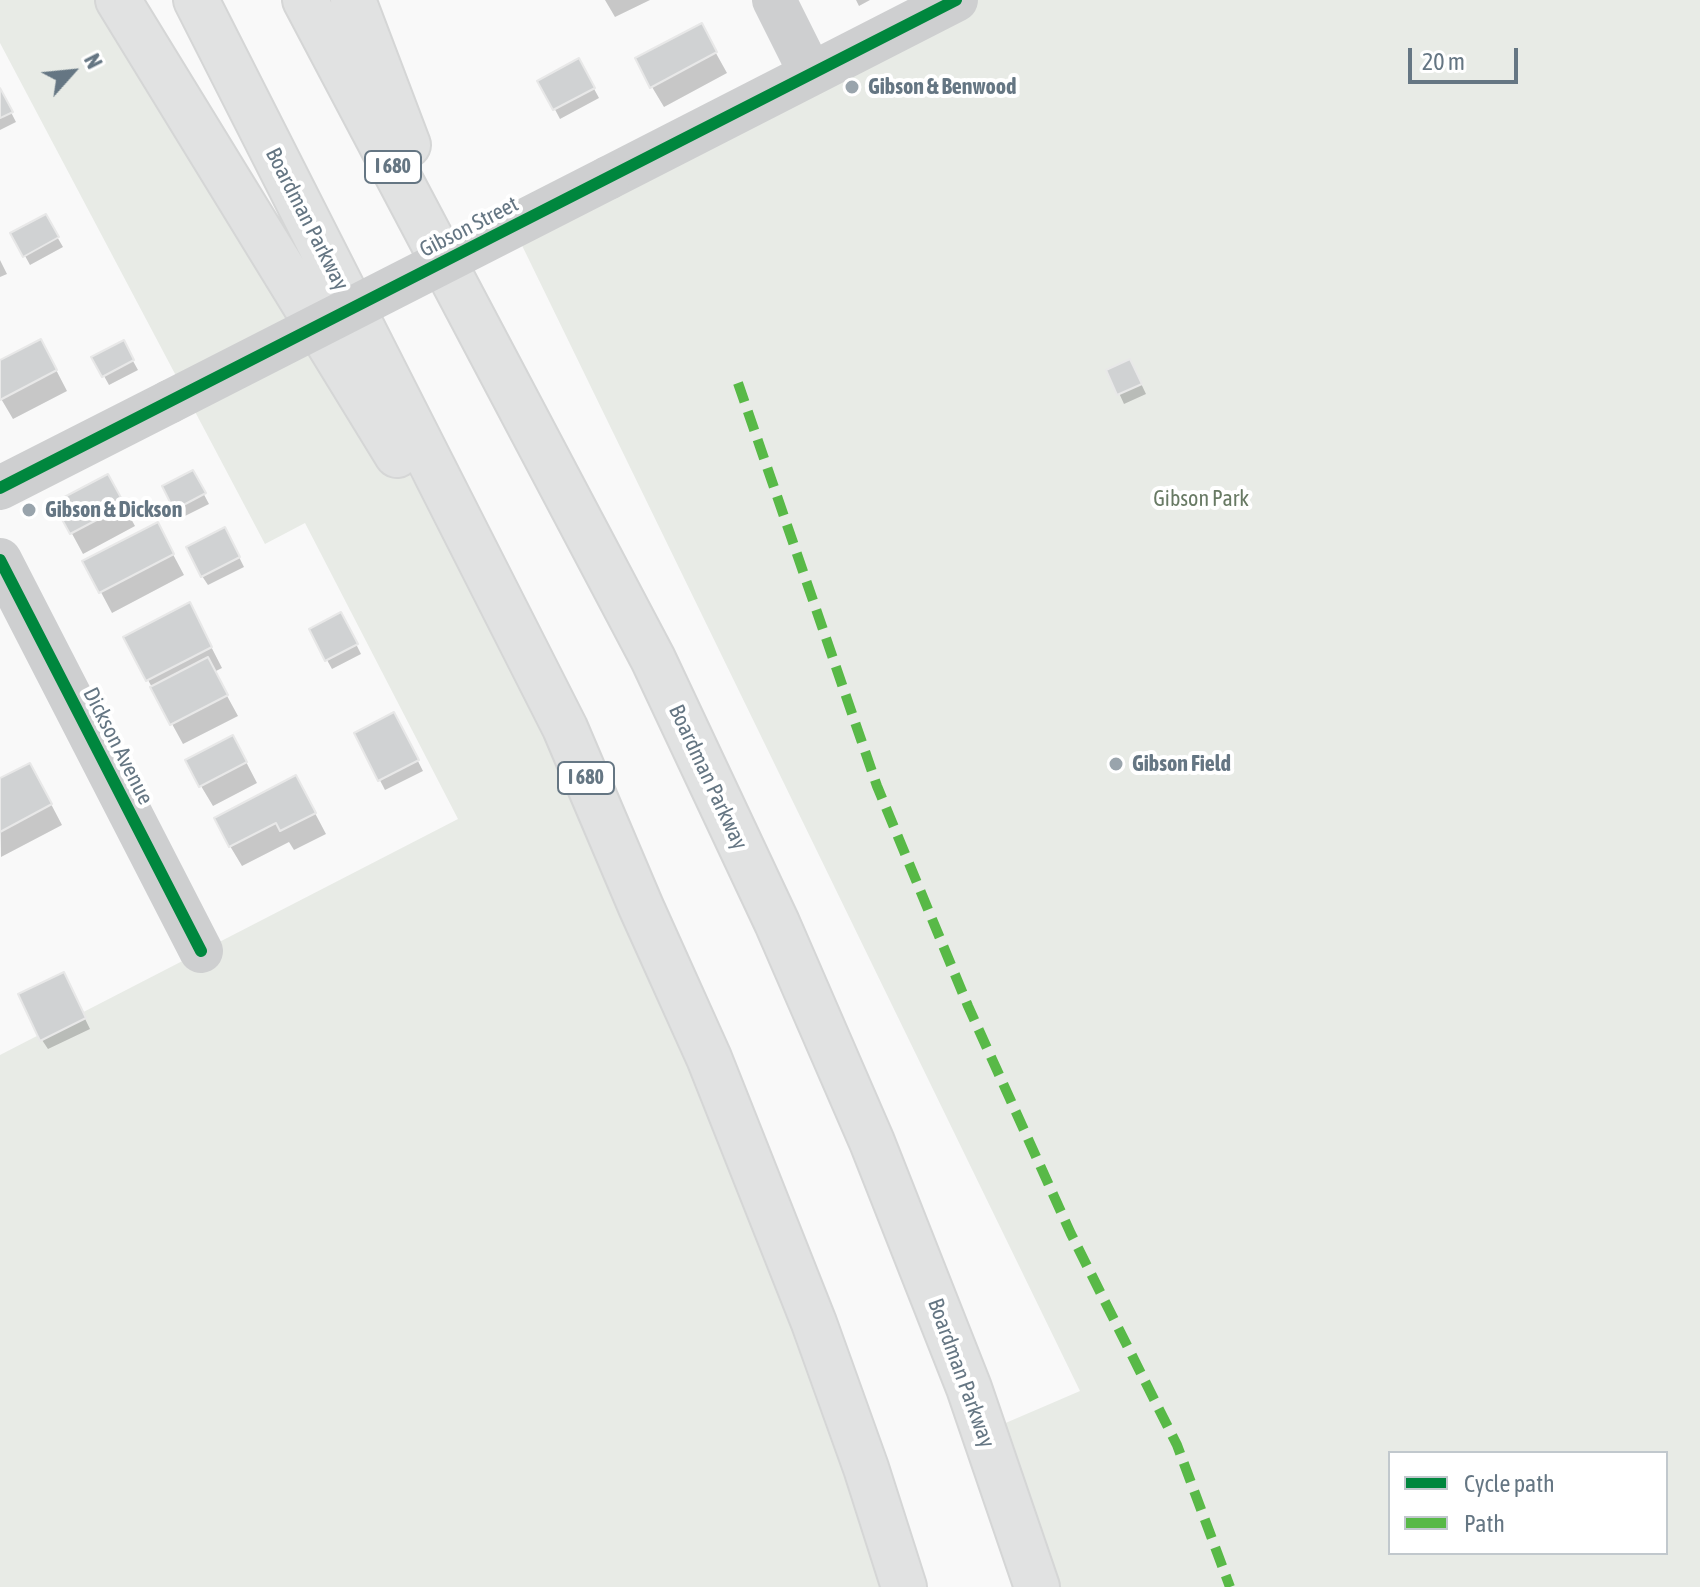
<!DOCTYPE html>
<style>
body{margin:0}
#map{position:relative;width:1700px;height:1587px;overflow:hidden;background:#f9f9f9;font-family:"Asap Condensed",sans-serif}
canvas{display:block}
.legend{position:absolute;left:1388px;top:1451px;width:280px;height:104px;box-sizing:border-box;background:#fff;border:2px solid #c1c8cd;margin:0;padding:10px 14px;list-style:none;font-size:24px;color:#657683}
.legend li{display:flex;align-items:center;gap:16px;height:40px}
.legend b{width:40px;border:2px solid #c1c8cd}
.north{position:absolute;left:32px;top:32px;width:80px;height:80px;-webkit-text-stroke:6px #fff;paint-order:stroke;rotate:63deg;font-size:22px;font-weight:700;line-height:32px;text-align:center;color:#657683}
.north::after{content:'';display:block;margin:auto;width:28px;height:36px;background:#657683;clip-path:polygon(50% 0,100% 100%,50% 72%,0 100%)}
.scale{position:absolute;left:1408px;top:48px;width:110px;height:36px;box-sizing:border-box;border:4px solid #657683;border-top:0;padding-left:10px;font-size:24px;line-height:28px;white-space:nowrap;color:#657683;-webkit-text-stroke:6px #fff;paint-order:stroke}
</style>
<div id="map">
<canvas width="1700" height="1587"></canvas>
<ul class="legend">
<li><b style="height:10px;background:#00873e"></b>Cycle path</li>
<li><b style="height:10px;background:#58b947"></b>Path</li>
</ul>
<div class="north">N</div>
<div class="scale">20 m</div>
</div>
<script>
const context = document.querySelector('canvas').getContext('2d');
context.lineJoin = 'round';
function fillPath(path, color) { context.fillStyle = color; context.fill(path, 'evenodd'); }
function trace(path, color, width, dash) { context.strokeStyle = color; context.lineWidth = width; context.lineCap = dash ? 'butt' : 'round'; context.setLineDash(dash || []); context.stroke(path); }
function drawText(font, color, halo, rows, align = 'center') {
  context.font = font + ' "Asap Condensed",sans-serif'; context.lineWidth = 8; context.setLineDash([]); context.textBaseline = 'middle'; context.strokeStyle = halo; context.fillStyle = color; for (const [text, x, y, turn = 0] of rows) {
    context.save(); context.translate(x, y); context.rotate((+turn || 0) * Math.PI / 180); context.textAlign = isNaN(turn) ? turn : align; if (halo) context.strokeText(text, 0, 0); context.fillText(text, 0, 0); context.restore();
  }
}
const green = new Path2D(`
 M0,0h118l447,728 339,859h-904v-532l458,-236 -153,-296 -40,21 -265,-501z
 M956,0h744v1587h-651l-62,-156 93,-40 -567,-1164zM1390,1453h276v100h-276z`);
const shadow = new Path2D(`
 M605,0h45l-35,17z
 M856,0h14l-11,6z
 M712,46l15,27 -63,34 -12,-20z
 M579,61l20,37 -39,21 -20,-38z
 M0,91l16,31 -16,8z
 M45,216l18,31 -33,18 -17,-31z
 M0,260l7,14 -7,3z
 M123,343l15,27 -29,15 -15,-27z
 M0,362h52l15,29 -54,28 -13,-22z
 M1109,371h26l11,23 -22,10z
 M192,472l17,32 -28,14 -16,-31z
 M119,497l16,29 -52,28 -27,-50z
 M230,539l14,28 -36,18 -6,-9z
 M168,545l16,30 -72,38 -27,-51z
 M346,624l15,30 -29,15 -5,-9z
 M200,625l22,43 -8,4 24,44 -55,28 -35,-64z
 M399,724l24,47 -38,19 -29,-56z
 M244,758l13,25 -44,23 -12,-20z
 M0,781l41,4 21,40 -61,32z
 M307,798l19,36 -32,16 -5,-8 -47,24 -12,-20z
 M68,984l22,45 -42,20 -6,-9z`);
const building = new Path2D(`
 M702,23l15,29 -67,36 -15,-30z
 M579,58l16,30 -42,22 -16,-29z
 M0,88l13,24 -13,6z
 M46,214l13,23 -36,20 -13,-24z
 M41,339l16,31 -57,30v-40z
 M124,340l10,20 -32,17 -11,-20z
 M1130,359l12,25 -25,11 -11,-25z
 M193,470l13,23 -32,17 -12,-24z
 M108,474l17,31 -55,29 -17,-31z
 M158,522l16,32 -75,39 -17,-32z
 M225,527l15,30 -39,20 -15,-30z
 M190,602l22,45 -66,34 -23,-44z
 M341,612l17,32 -33,17 -16,-32z
 M208,657l20,38 -58,30 -20,-38z
 M394,712l25,48 -41,21 -24,-48z
 M233,735l14,27 -48,25 -14,-27z
 M30,763l22,41 -52,28v-54z
 M296,775l20,38 -36,18 -4,-8 -47,24 -15,-29z
 M64,972l22,46 -46,23 -22,-47z`);
const minor = new Path2D(`
 M774,0l37,74
 M608,178l348,-178
 M0,488l169,-86
 M0,560l201,391`);
const highway = new Path2D(`
 M118,0l279,455
 M196,0l369,728 76,179 68,151 105,265 52,145 38,119
 M305,0l348,659 124,264 95,219 97,246 68,199
 M353,0l55,145`);
const minorBridge = new Path2D(`
 M169,402l439,-224`);
const quiet = new Path2D(`
 M738,383l139,403 91,220 103,228 106,211 53,142`);
const cycleway = new Path2D(`
 M0,488l956,-488
 M0,560l201,391`);
const markers = [
 [852,87,8,"#99a4ac"],
 [29,510,8,"#99a4ac"],
 [1116,764,8,"#99a4ac"]
];
const shields = [
 [393,167,56],
 [586,778,56]
];
const shieldNames = [
 ["I 680",393,167],
 ["I 680",586,778]
];
const poiNames = [
 ["Gibson & Benwood",868,87],
 ["Gibson & Dickson",45,510],
 ["Gibson Field",1132,764]
];
const streetNames = [
 ["Boardman Parkway",307,219,63],
 ["Gibson Street",469,227,-27],
 ["Dickson Avenue",118,746,63],
 ["Boardman Parkway",708,777,65],
 ["Boardman Parkway",961,1373,70]
];
const parkNames = [
 ["Gibson Park",1201,499]
];
fillPath(green, '#e8ebe6');
fillPath(shadow, '#0003');
fillPath(building, '#d0d2d3');
trace(building, '#e8e8e8', 2);
trace(highway, '#d5d6d6', 48);
trace(minor, '#cecfd0', 44);
trace(highway, '#e1e2e2', 44);
trace(minorBridge, '#cecfd0', 44);
trace(quiet, '#58b947', 10, [20, 10]);
trace(cycleway, '#00873e', 12);
for (const [x, y, r, color] of markers) { const dot = new Path2D(); dot.arc(x, y, r, 0, 2 * Math.PI); context.fillStyle = color; context.fill(dot); trace(dot, '#fff', 3); }
for (const [x, y, w] of shields) { const box = new Path2D(); box.roundRect(x - w / 2, y - 16, w, 32, 6); context.fillStyle = '#fff'; context.fill(box); trace(box, '#657683', 2); }
drawText('bold 20px', '#657683', null, shieldNames);
drawText('bold 22px', '#657683', '#fff', poiNames, 'left');
drawText('22px', '#657683', '#fff', streetNames);
drawText('22px', '#687a64', '#fff', parkNames);
</script>
